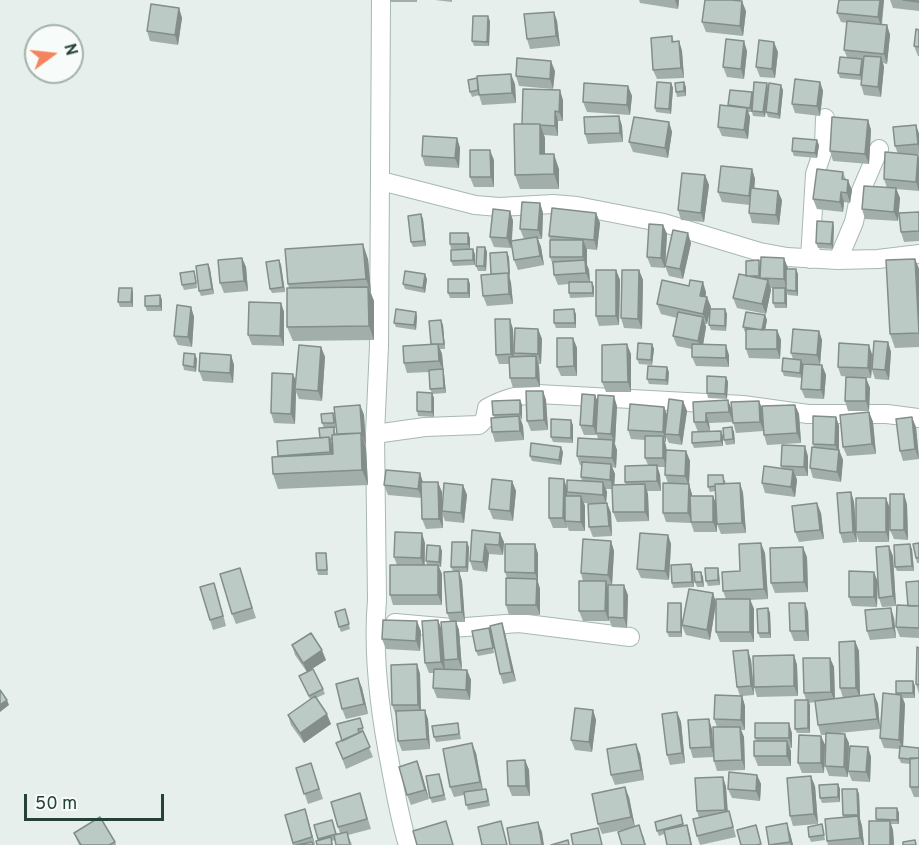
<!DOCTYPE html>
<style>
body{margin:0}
#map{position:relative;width:919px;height:845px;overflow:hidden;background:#e6efeb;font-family:Overpass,sans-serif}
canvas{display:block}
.north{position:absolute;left:24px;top:24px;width:60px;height:60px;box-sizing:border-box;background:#f7fbf9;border:2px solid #a3b1ad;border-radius:50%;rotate:75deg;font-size:16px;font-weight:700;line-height:24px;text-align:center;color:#24423a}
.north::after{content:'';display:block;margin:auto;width:21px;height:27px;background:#f4845f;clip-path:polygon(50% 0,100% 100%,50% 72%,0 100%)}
.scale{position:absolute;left:24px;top:794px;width:140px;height:27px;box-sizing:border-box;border:3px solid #24423a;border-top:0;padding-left:8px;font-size:18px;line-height:21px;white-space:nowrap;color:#24423a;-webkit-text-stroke:4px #f7fbf9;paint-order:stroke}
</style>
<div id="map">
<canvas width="919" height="845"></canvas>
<div class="north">N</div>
<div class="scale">50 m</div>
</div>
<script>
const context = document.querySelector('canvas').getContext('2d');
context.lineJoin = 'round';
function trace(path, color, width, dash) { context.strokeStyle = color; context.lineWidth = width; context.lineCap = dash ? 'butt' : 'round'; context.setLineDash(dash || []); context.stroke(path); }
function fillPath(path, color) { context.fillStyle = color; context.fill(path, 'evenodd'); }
const minor = new Path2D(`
 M381,0l-2,346 -4,88 2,166c-5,56 3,114 14,169 5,26 9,51 17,76
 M381,181l94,24 24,2 54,-3 24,2 87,17 96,29 27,5 51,3 40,-1 41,-5
 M810,259l5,-85 9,-27 1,-29
 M838,260l16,-38 6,-29 19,-44
 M375,434l50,-7 54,-2 6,-6 2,-11c18,-10 31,-13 51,-14l205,11 65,9h79l32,4
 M395,623l57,5 67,-5 111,14`);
const wall = new Path2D(`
 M390,0h27v2h-26z
 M435,0h17v2z
 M639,0h40l-1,9 -38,-6z
 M839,0h45l-2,25h5l3,10 -3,29 -4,-1 1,4 -3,30 -17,-2 -3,-10v-5l-21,-2 -2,-5 9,-16 -3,-7 3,-27 -6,-1 -4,-9z
 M890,0h29v11l-26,-3z
 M179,8l3,10 -4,27 -28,-4 -3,-10z
 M746,11l-3,25 -37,-4 -4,-10z
 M554,12l3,9 3,25 -30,3 -3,-10z
 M490,21l-1,25h-15l-2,-5z
 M919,30v26h-1l-4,-10z
 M672,36l2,6 5,-1 3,10 2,27 -27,1 -4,-9z
 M747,51l-3,28 -17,-2 -4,-10z
 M778,52l-3,26 -15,-1 -4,-10z
 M555,71l-2,18 -34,-3 -3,-10z
 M478,81l37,3 1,19 -34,2 -3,-10 -7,2 -2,-5z
 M820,82l3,9 -3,25 -25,-3 -3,-9z
 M671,83l2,5 -2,26 -15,-2 -1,-4z
 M767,83l1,5 15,2 -3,29 -12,-2 -2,-5 2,-19 -3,24 -12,-1 -1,-4h-4l2,5 -2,22 -26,-3 -4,-9 11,-21 23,-14 1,4z
 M628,86l4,10 -2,19 -43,-3 -4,-10z
 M686,87v9l-9,1 -1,-5z
 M563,100v21h-5v15l-14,-1 1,3v16l14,15v20h-39l-5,-14 7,-51z
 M619,116l3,10 1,16 -35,2 -3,-10z
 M868,120l3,10 -2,34 -36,-3 -3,-10z
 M669,122l3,10 -4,26 -35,-6 -4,-10z
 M916,125l3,9v20l-6,1h5l1,4v32l-23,-2 4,9 -2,23 -33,-2 -3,-10 25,-21 -3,-9 14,-25 -3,-8z
 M457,138l3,10 -1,20 -34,-2 -3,-10z
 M819,145l-2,13 -23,-2 -2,-5z
 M494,160v27h-20l-4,-10z
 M752,169l3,10 -1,9 28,12 -3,25 -27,-2 -3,-10 1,-8 -28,-3 -4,-10z
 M843,172l3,8 6,10 -2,13 -6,-1 -1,10 -26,-3 -4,-10z
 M705,175l4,10 -5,37 -23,-2 -3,-10z
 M540,203l3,10 -1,26h-4l3,8 3,18 -26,5 -4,-10 -3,-16v4l-17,-1 -4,-10 20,-26 3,10 -1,20 12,-2 -4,-10z
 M919,212v29l-15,1 -3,-10z
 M596,213l4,10 -3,27 -10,-1v16l2,5 1,12 4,5v10l-24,1 -1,-5v-9l-11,1 -4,-10 -1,-10 -3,-8v-17l-1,-4z
 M421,214l2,5 3,27 -13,1 -2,-5z
 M663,225l4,9 -2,34 -14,-1 -4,-10z
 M834,227l-1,22 -15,-1 -2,-5z
 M470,238v11h-19l-1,-5z
 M691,243l-8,36 -14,-3 -4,-10z
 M485,247l2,5 -1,19h-8l-2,-5z
 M475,254v11l-22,1 -2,-5z
 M509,257l1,21 1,5 2,21 -26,2 -4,-10 8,-22z
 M242,258l4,9 2,24 -24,2 -4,-10z
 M368,259l3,34 3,8v39l-81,1 -6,-14 2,-39 -1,-4z
 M915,259l4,10v78l-24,1 -5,-14z
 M279,260l2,5 4,27 -13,1 -2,-4z
 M208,264l2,5 4,25 -13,2 -2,-5z
 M761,265l27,3v1l10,5v22l-10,-1 -3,-6 2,4v15h-12l-2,-5v-15h-2v2l-5,24 -29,-6 -4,-10 13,-22z
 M616,270l4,10 -1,45 -20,1 -3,-10z
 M639,270l4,10 -1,49 -18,-1 -3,-10z
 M196,276l1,12 -13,2 -2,-5z
 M427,279l-2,14 -20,-4 -2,-5z
 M468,279l2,5v14h-20l-2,-5z
 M706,292v5l5,10 -1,2h15l2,5 -1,17 -15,-1 -2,-5 1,-16 -3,15h-2l1,3 -3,18 26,10v12l-33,-1 -4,-9v-8l-15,-3 -4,-10 4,-18 -16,-4 -4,-10z
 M133,293v14h-13l-2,-5z
 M160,295l2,5v11h-15l-2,-5z
 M281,303l3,9v34l-32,-1 -4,-10z
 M191,307l3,10 -2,30 -14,-2 -4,-9z
 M416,312l1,5 -1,13 -20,-3 -2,-4z
 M576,314v14h-20l-2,-5z
 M765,315l2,5 -2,10h12l4,10 -1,19 -31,-1 -3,-9v-17h-1l-2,-5z
 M443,325l2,24h-5l2,5 1,16 1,4 2,19 -14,1 2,4v19l-16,-1 -1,-5 15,-18 -2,-4 -1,-17 -22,1 -3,-10 27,-19z
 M513,329l1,22 24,-22 4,10 -1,25h-3l1,2 1,21 -27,1 -3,-10 -1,-14h-10l-3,-9z
 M819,331l3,9 -2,25 -18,-2 1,1 19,1 4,10 -2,24 -19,-1 -4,-9 1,-11 -18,-2 -2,-5 11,-12 -2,-6z
 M573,338l4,10v28h-16l-4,-9z
 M888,342l3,10 -2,28 -14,-1 -3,-9 -1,8h-5l4,10 -1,23h-21l-3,-10 18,-23 -22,-2 -3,-9 34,-13z
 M652,344l2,5 -2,16 -13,-1 -2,-5z
 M321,347l4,10 -3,44 -23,-2 -3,-7 -1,32 -21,-1 -3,-10z
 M631,354v38h-25l-4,-10z
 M231,355l3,10 -1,18 -30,-2 -4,-10z
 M197,359l-1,13 -12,-2 -1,-5z
 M669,372l-1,13 -19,-1 -2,-5z
 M726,377l2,5 -1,17 -19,-1 -1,-5z
 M543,391l3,9 2,30 -17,1 -4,-10z
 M595,395l3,7 19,4 -2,38 2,6 -1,18 -4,-1 3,7 -1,11h12l-1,-3 23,-17 -3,-7v-18l-14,-1 -3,-9 36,-23 3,9 16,-15 4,10 -5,34 -13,-2 -3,-6v5h-1l2,8 19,1 4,10 -1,23 3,12 24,8 -1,-13 -5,1 -2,-5 17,-7 1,4 14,-1 3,10 3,40 -25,1 -4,-10v-8v16h-23l-3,-9 -25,-1 -3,-9 5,-30 -3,-8 1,-8h-9l3,8 1,16h-14l1,3 1,27 -32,1 -4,-10v-23h-7l1,3 -1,11h1l4,10 1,23 -19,1 -4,-10 7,-23 -12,-1 1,3v25h-16l-2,-5v2h-14l-4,-10 18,-30 15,-7 -1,-4 1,-11 -2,-1 -3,-9 21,-17 -1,-4h-13l-4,-10z
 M520,400l2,5v14h-1l2,7 1,14 -29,2 -3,-10 2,-15 -1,-2z
 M693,402l39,8 63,-5 4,9 2,29 -34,2 -3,-10 -1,-4 -27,2 -3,-11 -24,1 1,8h11l2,5v10l-29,2 -2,-5 6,-11 -4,-10z
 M360,405l4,10 4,70 -90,4 -5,-15 5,-17 42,-19 4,-10 -2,-5 11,-10 2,5 1,10h-2l2,6h1z
 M869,412l4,10 3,32 -29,2 -4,-9z
 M836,417l3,9v24l4,10 -2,22 -28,-4 -3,-10 4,-21 -1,-3z
 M573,425v18l-20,-1 -2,-5z
 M732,427l2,5 1,12 -9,1 -2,-5z
 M916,427l3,32 -16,2 -3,-10z
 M563,452l-2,13 -29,-4 -2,-5z
 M808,456v20h-12l1,4 -2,17 -30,-4 -3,-10 20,-14 -1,-3z
 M420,473l3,9 19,10v12l21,-19 4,10 -3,28 -19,-2 -3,-8 1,15 -17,1 -4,-10v-21l-34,-3 -4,-10z
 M512,481l4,10 -3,30 -20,-2 -4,-10z
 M851,492l3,10 2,24 30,-28 3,44h-30l-3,-9 1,9 -14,1 -3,-10z
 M907,504l1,36 -14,-1 -4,-9z
 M821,513l3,26 -25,3 -4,-10z
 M472,530l32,12 -1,13 -14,-1 -2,18 -14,-2 -3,-9z
 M668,535l3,9 -2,36 -28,-2 -4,-9z
 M611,541l3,10 -2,34h-5l1,4 20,6 -1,33 -15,-1 -3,-8v2h-26l-4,-10 4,-30 -2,-8z
 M425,543v22h2l-1,-4 14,-15 2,5 -1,16h-2l3,7v31h-49l-3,-10 7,-30 -3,-8z
 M919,543v20h-2l-1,-5z
 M535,544l3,10v28l2,7v26h-31l-3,-10 1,-27 -2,-6z
 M469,547l-1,25h-9l3,9 3,41h-9l3,8 3,39 -11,1h16l4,10 -1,20 -33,-2 -4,-10 1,-15h-5l-4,-10 17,-34 8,-8 -3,-8 6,-42 -2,-4z
 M912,549l2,22h-17l-2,-4z
 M326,553l1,5 1,17h-10l-1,-5z
 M765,553l3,46 -18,1 4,9v33h-34l-4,-10v-28l-6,36 -24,-5 -4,-9v11h-13l-2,-5 14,-29 1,5v16l31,-31 3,10 10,-4 -3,-8 17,-20z
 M893,556l3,50 -14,1 -3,-9z
 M807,557l1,35 -33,1 -4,-10z
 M691,564l2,5 1,18 -21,1 -1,-5z
 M240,568l16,50 -20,6 -4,-10z
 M718,568l1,5 1,12 -12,1 -2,-5z
 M701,572l2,5 1,10h-7l-2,-5z
 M874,572l3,35 -25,-1 -3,-9z
 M919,581v57l-19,-1 -4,-10 12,-21z
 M214,583l12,43 -13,4 -3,-10z
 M805,603l3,9 1,29h-15l-4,-10z
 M768,608l2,5 1,25h-11l-2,-5z
 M346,614l4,15 -9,3 -2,-5z
 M894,618l2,20 -26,2 -3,-9z
 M502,623l3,10 11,48 -13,3 -3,-10z
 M421,631l-1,20 -34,-2 -4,-10z
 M491,633l3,20 -16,3 -2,-5z
 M855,641l4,10 1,45 14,-2 4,10 2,25 -41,4 10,10 -1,34 -19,-1 -4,-10 1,-31h-5l-3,-10 -3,-23 -6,1 1,2v28h-13l-2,-4 11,-29 -2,-7 26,-35 4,9 1,32 8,-1 -3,-10z
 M292,645l34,15 -16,10 13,19 2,5 -9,4 15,26 -27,19 -13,-18 -3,-10 22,-16 -11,-23 8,-4 -12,-17z
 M919,648v46l-3,-10z
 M794,655l3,10 1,31 -41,1 -3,-10v8l-12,1 3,10v24h-4l3,7 1,33 -28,1 -3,-10v-4l-21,1 -3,-10 22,-19 1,17 4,-19 -3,-8 26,-23 -3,-9 14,-27 3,27z
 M417,664l3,10 1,36 7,9 2,30 -28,2 -4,-10 -1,-26h-1l-4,-10z
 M358,678l4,10 6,26 -22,5 -4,-10z
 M915,686v12h-12l2,6 -2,42 16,2v49h-5l-4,-10v-23l-9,-1 -2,-5 1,-9 -16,-1 -4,-10 16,-44v-1z
 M593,710l3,10 -4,32 -17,-2 -4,-10z
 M677,712l4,10 4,41 -15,2 -3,-10z
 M360,718l4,15h-1l10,24 -27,12 -10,-26 6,-2z
 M458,723l1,5 2,11 -25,3 -2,-5z
 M792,733v15h-2l1,3v15h-33l-4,-10 2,-15 -1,-3z
 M821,736l4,9 -1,28h-22l-4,-10z
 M868,747l3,10 -1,25 -18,-1 -4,-10z
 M476,753l7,36 5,5 2,12 -22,4 -4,-15 -10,2 -4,-10z
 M640,754l4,26 -29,5 -4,-10z
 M525,760l4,10 1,26h-18l-4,-10z
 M311,763l12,36 -15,5 -12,-36z
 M421,771l8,28 -18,6 -4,-10z
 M757,775l4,9 -1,17 -28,-3 -4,-9z
 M723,777l3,10 2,24h1l3,10 4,16 -36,8 -3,-9 2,-18 -2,-7z
 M441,778l5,22 -14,3 -2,-5z
 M838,784l2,5v13l-18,1 -2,-5z
 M815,786l3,38 -25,2 -3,-10z
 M857,789l2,5 1,25 2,7 2,19h-36l-1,-4 16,-24v-2z
 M629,797l6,30 8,8 3,10h-24l10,-17 -30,6 -4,-10z
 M363,803l8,26 -23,6 4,10 -17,-5 -3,1 1,4h-16l2,-5 -5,-15 22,9 4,-1 -2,-6z
 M897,808l2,5v11h-8l2,6 1,15h-25l7,-24v-2z
 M305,809l10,36h-22l-8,-30z
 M681,815l3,11 6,9 -26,-1 -5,2 -2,-5z
 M822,824l3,16 -14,2 -2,-5z
 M74,833l41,9 1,3h-37z
 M790,833l3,12h-24z`);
const shadedWall = new Path2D(`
 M675,0h4l-1,9z
 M880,0h4l-3,27 -3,-10z
 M742,1l4,10 -3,25 -3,-10z
 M179,8l3,10 -4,27 -3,-10z
 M554,12l3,9 3,25 -4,-10z
 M488,16l2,5 -1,25 -2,-4z
 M887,25l3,10 -3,29 -3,-10z
 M679,41l3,10 2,27 -3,-10z
 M744,41l3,10 -3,28 -3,-10z
 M774,42l4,10 -3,26 -3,-9z
 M881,57l3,10 -3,30 -3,-10z
 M862,59l1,5 -1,16 -2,-5z
 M551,61l4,10 -2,18 -3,-10z
 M511,74l4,10 1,19 -4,-10z
 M684,82l2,5v9l-2,-5z
 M820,82l3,9 -3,25 -3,-10z
 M671,83l2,5 -2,26 -2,-5z
 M767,83l1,5 -3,29 -2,-5z
 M781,85l2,5 -3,29 -2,-5z
 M628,86l4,10 -2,19 -3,-10z
 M560,90l3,10v21l-4,-9z
 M752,92l1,5 -1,15 -2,-4z
 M747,108l3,9 -2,22 -4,-9z
 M555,111l3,10v15l-3,-10z
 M619,116l3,10 1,16 -3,-9z
 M868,120l3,10 -2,34 -4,-10z
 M669,122l3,10 -4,26 -3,-10z
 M540,124l5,14v31l-5,-15z
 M916,125l3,9v14l-1,-4z
 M457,138l3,10 -1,20 -4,-10z
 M817,140l2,5 -2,13 -2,-5z
 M490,150l4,10v27l-3,-10z
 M554,154l5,15v20l-5,-15z
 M918,155l1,4v32l-3,-9z
 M752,169l3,10 -2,27 -4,-10z
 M705,175l4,10 -5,37 -3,-9z
 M848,180l4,10 -2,13 -3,-10z
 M896,188l4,10 -2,23 -4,-9z
 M778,191l4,9 -3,25 -3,-10z
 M841,192l3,10 -1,10 -3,-10z
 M540,203l3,10 -1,26 -4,-9z
 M510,211l3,10 -2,27 -4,-10z
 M596,213l4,10 -3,27 -3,-10z
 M421,214l2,5 3,27 -2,-5z
 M833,222l1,5 -1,22 -2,-5z
 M663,225l4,9 -2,34 -4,-10z
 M468,233l2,5v11l-2,-5z
 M688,233l3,10 -8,36 -3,-10z
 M537,237l4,10 3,18 -4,-9z
 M583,240l4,10v15l2,5 1,13 -4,-10 -1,-11 -2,-5z
 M363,244l5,15 3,34 -5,-14z
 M485,247l2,5 -1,19 -2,-5z
 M473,249l2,5v11l-2,-5z
 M507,252l2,5 1,21 -1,-5z
 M242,258l4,9 2,24 -4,-10z
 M784,258l4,10 -1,21 -3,-10z
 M915,259l4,10v60z
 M279,260l2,5 4,27 -2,-5z
 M208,264l2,5 4,25 -2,-5z
 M796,269l2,5v22l-2,-5z
 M616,270l4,10 -1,45 -3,-9z
 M639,270l4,10 -1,49 -4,-10z
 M508,273l3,10 2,21 -4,-10z
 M425,274l2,5 -2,14 -2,-5z
 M468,279l2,5v14l-2,-5z
 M768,280l3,10 -5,24 -4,-10z
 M592,282l2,5v10l-1,-4z
 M703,282l3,10 -2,14 -4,-10z
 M368,287l6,14v39l-5,-14z
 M132,288l1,5v14l-2,-5z
 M785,288l2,5v15l-2,-5z
 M160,295l2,5v11l-2,-5z
 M707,297l4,10 -4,17 -4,-10z
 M281,303l3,9v34l-4,-10z
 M191,307l3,10 -2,30 -4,-10z
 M574,309l2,5v14l-1,-5z
 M725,309l2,5 -1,17 -1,-5z
 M416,312l1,5 -1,13 -2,-5z
 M765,315l2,5 -3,16 -2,-5z
 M703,317l3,10 -4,24 -4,-10z
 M510,319l3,10 1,35 -3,-10z
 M441,320l2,5 2,24 -1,-5z
 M538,329l4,10 -1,25 -3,-10z
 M777,330l4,10 -1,19 -3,-10z
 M819,331l3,9 -2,25 -3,-10z
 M573,338l4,10v28l-3,-10z
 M888,342l3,10 -2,28 -4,-10z
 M438,344l4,10 4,39 -2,-5 -1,-18 -4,-9z
 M627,344l4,10v38l-3,-10z
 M652,344l2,5 -2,16 -1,-5z
 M726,345l3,10v12l-3,-9z
 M869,345l3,9 -1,24 -3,-10z
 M321,347l4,10 -3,44 -4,-10z
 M195,354l2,5 -1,13 -2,-5z
 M231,355l3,10 -1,18 -3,-10z
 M536,356l3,10 1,21 -4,-9z
 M801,360l2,4 -1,14 -2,-5z
 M822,365l4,10 -2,24 -3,-9z
 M667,367l2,5 -1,13 -2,-5z
 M293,374l4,9 -2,6 1,3 -1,32 -4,-10z
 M726,377l2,5 -1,17 -2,-5z
 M866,378l4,10 -1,23 -3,-10z
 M543,391l3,9 2,30 -4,-10z
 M432,393l2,5v19l-2,-5z
 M595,395l4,10 -3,28 -3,-7z
 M614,396l3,10 -2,38 -4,-10z
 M520,400l2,5v14l-2,-5z
 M728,400l4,10 1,12 -4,-10z
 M683,401l4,10 -5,34 -3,-10z
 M759,401l4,9 1,21 -4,-9z
 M360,405l4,10 2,30 -4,-10z
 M795,405l4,9 2,29 -4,-10z
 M664,407l4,10 -3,17 1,3v5l-3,-10z
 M869,412l4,10 3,32 -4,-10z
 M706,413l3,10 1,8 -4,-9z
 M519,416l4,10 1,14 -4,-9z
 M836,417l3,9v29l-4,-10z
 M912,417l4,10 3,32 -4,-10z
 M571,420l2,5v18l-2,-5z
 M732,427l2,5 1,12 -2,-5z
 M721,431l2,5v10l-2,-5z
 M361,433l5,15 2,37 -6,-15z
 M663,436l3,10 1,21 -4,-9z
 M329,437l4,10 1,15 -4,-10z
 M613,440l4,10 -1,18 -4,-10z
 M805,446l3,10v20l-4,-9z
 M561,447l2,5 -2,13 -2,-5z
 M839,450l4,10 -2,22 -4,-10z
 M686,451l4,10 -1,23 3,10v29l-4,-10 1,-27 -4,-10z
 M611,464l4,10 -1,15 -4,-9z
 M657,465l3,10 1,16 -4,-10z
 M793,470l4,10 -2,17 -4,-10z
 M420,473l3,10 -1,15 -4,-9z
 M564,479l3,9v33h-2l2,7 -4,-10z
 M512,481l4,10 -3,30 -3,-10z
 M438,482l4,10 1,36 -4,-9z
 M603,482l4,10 -1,12 -3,-9z
 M740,483l3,10 3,40 -4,-10z
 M645,484l3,10 1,27 -4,-9z
 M463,485l4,10 -3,28 -3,-10z
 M851,492l3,10 3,40 -4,-10z
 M904,494l3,10 1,36 -4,-10z
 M581,496l4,10v25l-4,-9z
 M713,496l4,9v27l-4,-10z
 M886,498l4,10 -1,34 -3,-10z
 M607,503l4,10 1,23 -3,-10z
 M817,503l4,10 3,26 -4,-9z
 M422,533l3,10 -1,25 -3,-10z
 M500,533l4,9 -1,13 -4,-10z
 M668,535l3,9 -2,36 -4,-9z
 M611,541l3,10 -2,34 -4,-10z
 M467,542l2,5 -1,25 -2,-5z
 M761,543l4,10 3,46 -4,-10z
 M485,544l4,10 -2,18 -4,-10z
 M535,544l3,10v28l-3,-9z
 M910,544l2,5 2,22 -2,-5z
 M440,546l2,5 -1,16 -2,-5z
 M889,546l4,10 3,50 -3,-10z
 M803,547l4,10 1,35 -4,-10z
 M691,564l2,5 1,18 -2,-5z
 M438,565l4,9v31l-4,-10z
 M718,568l1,5 1,12 -2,-5z
 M459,571l3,10 3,41 -3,-10z
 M701,572l2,5 1,10 -2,-5z
 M874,572l4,10 -1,25 -3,-10z
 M537,579l3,10v26l-4,-10z
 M606,581l3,10v30l-4,-10z
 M214,583l3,9 9,34 -3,-10z
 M624,585l4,10 -1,33 -3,-10z
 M713,593l3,10 -6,37 -3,-10z
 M750,599l4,10v33l-4,-10z
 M681,603l1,5v29l-1,-5z
 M805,603l3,9 1,29 -3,-10z
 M768,608l2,5 1,25 -2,-5z
 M891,608l3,10 2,20 -3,-10z
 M438,620l4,10 3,42 -4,-10z
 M417,621l4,10 -1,20 -4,-10z
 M456,621l3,9 3,39 -4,-10z
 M502,623l3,10 11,48 -4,-9z
 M855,641l4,10 1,47 -4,-10z
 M322,650l4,10 -19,12 -4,-9z
 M748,650l3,10 3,35 -3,-9z
 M794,655l3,10 1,31 -4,-10z
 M830,658l4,9 1,35 -4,-10z
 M417,664l3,10 1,40 -3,-9z
 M467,670l4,10 -1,20 -4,-10z
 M358,678l4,10 6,26 -4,-10z
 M913,681l2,5v12l-2,-5z
 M874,694l4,10 2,25 -3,-10z
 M901,695l4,9 -2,45 -4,-9z
 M742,696l3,10v24l-4,-10z
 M7,700l2,5 -9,7v-7z
 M808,700l2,5v28l-2,-5z
 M425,710l3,9 2,30 -3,-10z
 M593,710l3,10 -4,32 -3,-10z
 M677,712l4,10 4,41 -3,-10z
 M327,714l4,10 -27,19 -4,-10z
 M709,719l3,10 2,28 -3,-10z
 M789,723l3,10v15l-3,-10z
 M740,727l4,10 1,33 -3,-10z
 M845,734l4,9 -1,34 -4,-10z
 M821,736l4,9 -1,28 -3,-10z
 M787,741l4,10v15l-4,-10z
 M472,743l4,10 7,39 -3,-10z
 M636,744l4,10 4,26 -3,-10z
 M868,747l3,10 -1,25 -4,-10z
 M525,760l4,10 1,26 -4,-10z
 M417,761l4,10 8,28 -4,-9z
 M757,775l4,9 -1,17 -4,-10z
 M811,776l4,10 3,38 -4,-10z
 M723,777l3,10 2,33 -3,-10z
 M838,784l2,5v13l-2,-5z
 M625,787l4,10 6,30 -4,-10z
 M857,789l2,5 1,25 2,7 2,19h-1l-3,-7 -2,-23z
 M897,808l2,5v11l-2,-4z
 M305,809l3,10 7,26 -3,-8z
 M890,821l3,9 1,15h-4z
 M538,822l4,10 2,13h-2z
 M787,823l3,10 3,12h-2l-1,-3z
 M687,825l3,10 2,10h-1z`);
const building = new Path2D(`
 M705,0h26l11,1 -2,25 -38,-4z
 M839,0h41l-2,17 -41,-4z
 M903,0h16v2z
 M151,4l28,4 -4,27 -28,-4z
 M554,12l2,24 -29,3 -3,-25z
 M473,16h15l-1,26 -15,-1z
 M847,21l40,4 -3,29 -40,-4z
 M916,29l3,1v17l-5,-1z
 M672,36v6l7,-1 2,27 -28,2 -2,-32z
 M726,39l18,2 -3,28 -18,-2z
 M759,40l15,2 -2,27 -16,-2z
 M864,56l17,1 -3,30 -17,-2z
 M840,57l22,2 -2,16 -22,-2z
 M517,58l34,3 -1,18 -34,-3z
 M511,74l1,19 -33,2 -2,-19z
 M477,78l1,12 -8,2 -2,-12z
 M795,79l25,3 -3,24 -25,-2z
 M657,82l14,1 -2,26 -14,-1z
 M684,82v9l-8,1 -1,-9z
 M754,82l13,1 -4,29 -11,-1z
 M584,83l44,3 -1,19 -44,-3z
 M769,83l12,2 -3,29 -12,-2z
 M523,89l37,1 -1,22 -4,-1v15l-15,-1v-1h-18z
 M730,90l22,2 -2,16 -22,-3z
 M720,105l27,3 -3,22 -26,-3z
 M619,116l1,17 -35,1 -1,-17z
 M634,117l35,5 -4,26 -36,-6z
 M832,117l36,3 -3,34 -35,-3z
 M514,124h26v30h14v20l-39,1z
 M916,125l2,19 -23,2 -2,-19z
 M423,136l34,2 -2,20 -33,-2z
 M793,138l24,2 -2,13 -23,-2z
 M470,150h20l1,27h-21z
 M885,152l33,3 -2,27 -32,-3z
 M721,166l31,3 -3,27 -31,-4z
 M817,169l26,3 -1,7 6,1 -1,13 -6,-1 -1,10 -27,-3z
 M682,173l23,2 -4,38 -23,-3z
 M864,186l32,2 -2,24 -32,-3z
 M751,188l27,3 -2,24 -27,-2z
 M522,202l18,1 -2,27 -18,-1z
 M552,208l44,5 -2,27 -45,-4z
 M493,209l17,2 -3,27 -17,-1z
 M919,212v19l-18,1 -2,-19z
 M421,214l3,27 -13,1 -3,-26z
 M817,221l16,1 -2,22 -15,-1z
 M649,224l14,1 -2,33 -14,-1z
 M673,230l15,3 -8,36 -15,-3z
 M450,233h18v11h-18z
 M537,237l3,19 -26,4 -3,-19z
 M550,240h33v17h-33z
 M363,244l3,35 -78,5 -3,-35z
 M477,247h8l-1,19h-8z
 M473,249v11l-22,1v-11z
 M507,252l2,21 -18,1 -1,-21z
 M761,257l23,1v21l-24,-1z
 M242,258l2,23 -24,2 -2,-23z
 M915,259l4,74 -29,1 -4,-74z
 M279,260l4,27 -13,2 -4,-27z
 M585,260l1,13 -32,2 -1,-13z
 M759,260v16h-13v-15z
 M208,264l4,25 -13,2 -3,-25z
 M786,269h10v22l-10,-1z
 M596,270h20v46h-20z
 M622,270h17l-1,49 -17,-1z
 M194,271l2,12 -14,2 -2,-12z
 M405,271l20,3 -2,14 -20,-4z
 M508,273l1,21 -26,2 -2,-21z
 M739,274l29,6 -6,24 -29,-6z
 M448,279h20v14h-20z
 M662,280l27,6 1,-6 13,2 -3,14 7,1 -4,17 -46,-10z
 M569,282h23l1,11h-24z
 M368,287l1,39 -82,1v-39z
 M119,288h13l-1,14h-13z
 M773,288h12v15h-12z
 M160,295v11h-15v-10z
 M249,302l32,1 -1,33 -32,-1z
 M177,305l14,2 -3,30 -14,-1z
 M396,309l20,3 -2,13 -20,-2z
 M574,309l1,14h-21v-13z
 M710,309h15v17l-16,-1z
 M678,312l25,5 -5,24 -25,-5z
 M746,312l19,3 -3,15 -19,-3z
 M495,319h15l1,35 -15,1z
 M441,320l3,24h-13l-2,-23z
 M515,328l23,1v25l-24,-1z
 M746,329l31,1v19h-31z
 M793,329l26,2 -2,24 -26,-2z
 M557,338h16l1,28 -17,1z
 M874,341l14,1 -3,28 -13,-1z
 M638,343l14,1 -1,16 -14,-1z
 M839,343l30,2 -1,23 -30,-1z
 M438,344l1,17 -35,2 -1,-17z
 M627,344l1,38h-26v-37z
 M692,344l34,1v13l-34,-1z
 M299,345l22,2 -3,44 -23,-2z
 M184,353l11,1 -1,13 -11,-2z
 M200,353l31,2 -1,18 -31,-2z
 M536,356v22h-26l-1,-21z
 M783,358l18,2 -1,13 -18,-2z
 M803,364l19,1 -1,25 -20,-1z
 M648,366l19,1 -1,13 -19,-1z
 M443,369l1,19 -14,1 -1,-19z
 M272,373l21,1 -2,40 -20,-1z
 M707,376l19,1 -1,17 -18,-1z
 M846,377l20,1v23h-21z
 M526,391h17l1,29 -17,1z
 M417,392l15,1v19l-15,-1z
 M582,394l13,1 -2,31 -13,-1z
 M598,395l16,1 -3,38 -15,-1z
 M669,399l14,2 -4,34 -14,-1z
 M520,400v14l-27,1 -1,-14z
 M728,400l1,12 -23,1v9h-12l-1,-20z
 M759,401l1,21 -27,1 -2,-21z
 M630,404l34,3 -1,25 -35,-2z
 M360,405l2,30h-1v-2l-24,1 -3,-27z
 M795,405l2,28 -33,2 -2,-29z
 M869,412l3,32 -29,3 -3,-32z
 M333,413l1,10h-12l-1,-9z
 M519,416l1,15 -28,1 -1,-14z
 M813,416l23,1 -1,28 -22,-1z
 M912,417l3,32 -15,2 -4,-32z
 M551,419l20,1v18l-20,-1z
 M334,427v8h-2v4h-2l-1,-2 -9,1 -1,-10z
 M732,427l1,12 -9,1 -1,-12z
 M721,431v10l-29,2v-11z
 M361,433l1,37 -89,4 -1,-17 61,-3 -1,-19z
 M645,436h18v22h-18z
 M329,437l1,15 -52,4 -1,-15z
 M578,438l35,2 -1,18 -35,-2z
 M531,443l30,4 -2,13 -29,-4z
 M782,445l23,1 -1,21 -23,-1z
 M812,447l27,3 -2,22 -27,-4z
 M666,450l20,1 -1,25 -20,-1z
 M582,462l29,2 -1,16 -29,-3z
 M657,465v16l-32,1v-16z
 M764,466l29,4 -2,17 -29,-4z
 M386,470l34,3 -2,16 -34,-4z
 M708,475h15l1,9h-9v2l-7,1z
 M549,478l15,1 -1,39h-14z
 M492,479l20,2 -2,30 -21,-2z
 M567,480l36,2v13l-36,-3z
 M421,482h17l1,37h-17z
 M444,483l19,2 -2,28 -19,-2z
 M663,483l26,1 -1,29h-25z
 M740,483l2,40 -25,1 -2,-40z
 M645,484v28h-32l-1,-27z
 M851,492l2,40 -13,1 -3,-40z
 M890,494h14v36h-14z
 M565,496h16v26l-16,-1z
 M690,496h23v26h-22z
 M856,498h30v34h-30z
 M607,503l2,23 -20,1 -1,-23z
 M817,503l3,27 -25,2 -3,-26z
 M472,530l28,3 -1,12 -14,-1 -2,18 -13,-1z
 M395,532l27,1 -1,25 -27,-1z
 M640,533l28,2 -3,36 -28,-2z
 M583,539l28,2 -3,34 -27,-2z
 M452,542h15l-1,25h-15z
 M761,543l3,46 -41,2 -1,-19 18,-1 -1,-27z
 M919,543v15h-3l-3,-14z
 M505,544h30v29l-30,-1z
 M910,544l2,22 -17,1 -1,-22z
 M427,545l13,1 -1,16 -13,-1z
 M889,546l4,50 -14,2 -3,-51z
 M803,547l1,35 -33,1 -1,-35z
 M316,553h10l1,17h-10z
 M691,564l1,18 -20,1 -1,-18z
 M390,565h48v30h-48z
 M240,568l12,40 -20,6 -12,-40z
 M705,568h13v12l-12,1z
 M459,571l3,41 -15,1 -3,-41z
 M849,571l25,1v25h-25z
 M694,572h7l1,10h-7z
 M506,578l31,1 -1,26h-30z
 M579,581h27l-1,30h-26z
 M919,581v25h-11l-2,-24z
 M214,583l9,33 -13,4 -10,-33z
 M608,585h16v33l-16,-1z
 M689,589l24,4 -6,37 -25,-5z
 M716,599h34v33h-34z
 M668,603h13v29h-14z
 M789,603h16l1,28h-16z
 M897,605l22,1v22l-23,-1z
 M768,608l1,25h-11l-1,-24z
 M891,608l2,20 -26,3 -2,-21z
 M345,609l4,15 -10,3 -4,-15z
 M383,620l34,1 -1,20 -34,-2z
 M438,620l3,42 -16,1 -3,-42z
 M456,621l2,38 -14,1 -3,-38z
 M502,623l10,49 -12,2 -10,-48z
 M489,628l4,20 -17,3 -4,-20z
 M311,633l11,17 -19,13 -11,-18z
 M855,641l1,47h-16l-1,-46z
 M917,647l2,1v37l-3,-1z
 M748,650l3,36 -14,1 -4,-36z
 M794,655v31l-40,1 -1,-31z
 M803,658h27l1,34 -27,1z
 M417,664l1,41h-26l-1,-40z
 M313,669l10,20 -14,7 -10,-20z
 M434,669l33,1 -1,20 -33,-2z
 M358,678l6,26 -22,5 -6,-25z
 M896,681h17v12h-17z
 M0,690l7,10 -7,5z
 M883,693l18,2 -2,45 -19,-2z
 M874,694l3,25 -59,6 -3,-24z
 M715,695l27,1 -1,24 -27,-1z
 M315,696l12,18 -27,19 -12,-18z
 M795,700h13v28l-13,1z
 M575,708l18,2 -4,32 -18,-2z
 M425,710l2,29 -29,2 -2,-30z
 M677,712l5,41 -15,2 -5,-41z
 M360,718l3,10 -5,1 1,4 -17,8 -5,-17z
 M709,719l2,28 -21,1 -2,-28z
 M458,723l1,11 -25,3 -2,-11z
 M755,723h34v15h-34z
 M713,727h27l2,33 -28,1z
 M363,731l7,16 -27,12 -7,-16z
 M826,733l19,1 -1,33 -19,-1z
 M799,735l22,1v27h-23z
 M754,741h33v15h-33z
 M472,743l8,39 -30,5 -7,-38z
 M636,744l5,26 -30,5 -4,-26z
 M850,746l18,1 -2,25 -18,-1z
 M900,746l19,2v10l-9,1 -11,-1z
 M910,758h9v29h-9z
 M525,760l1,26h-18l-1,-25z
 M417,761l8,29 -18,5 -8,-28z
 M311,763l8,26 -15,5 -8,-26z
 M729,772l28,3 -1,16 -28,-2z
 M439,774l5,21 -14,3 -4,-22z
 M811,776l3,38 -24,2 -3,-38z
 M723,777l2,33 -28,1 -2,-33z
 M838,784v13l-18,1 -1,-13z
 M625,787l6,30 -33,7 -6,-30z
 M486,789l2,12 -22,4 -2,-13z
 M842,789h15l1,26h-15z
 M360,793l7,26 -29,8 -7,-25z
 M876,808h21v12l-21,-1z
 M305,809l7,28 -19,6 -8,-28z
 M729,811l4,16 -36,9 -4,-17z
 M681,815l2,9 -26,7 -2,-9z
 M858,816l2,22 -33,3 -2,-22z
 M100,817l15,25 -6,3h-28l-7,-12z
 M332,820l4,14 -18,5 -4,-14z
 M446,821l7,24h-36l-4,-14z
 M501,821l6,24h-25l-4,-18z
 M869,821h21v24h-21z
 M538,822l4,23h-32l-3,-17z
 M787,823l3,19 -21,3 -3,-18z
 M822,824l2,11 -15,2 -1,-10z
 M639,825l6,20h-23l-4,-13z
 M687,825l4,20h-24l-3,-15z
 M756,825l5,19 -5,1h-15l-4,-15z
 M598,828l4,17h-29l-2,-11z
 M347,832l3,13h-14l-2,-10z
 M331,837l1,8h-15l-1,-4z
 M568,840l1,5h-18z
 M915,840l1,5h-13v-3z
 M312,842l1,3h-16z`);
trace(minor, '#a8b8b2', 20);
trace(minor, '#fff', 18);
fillPath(wall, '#a1aea9');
fillPath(shadedWall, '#838d89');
fillPath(building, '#bbcac4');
trace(building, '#838d89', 1.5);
</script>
